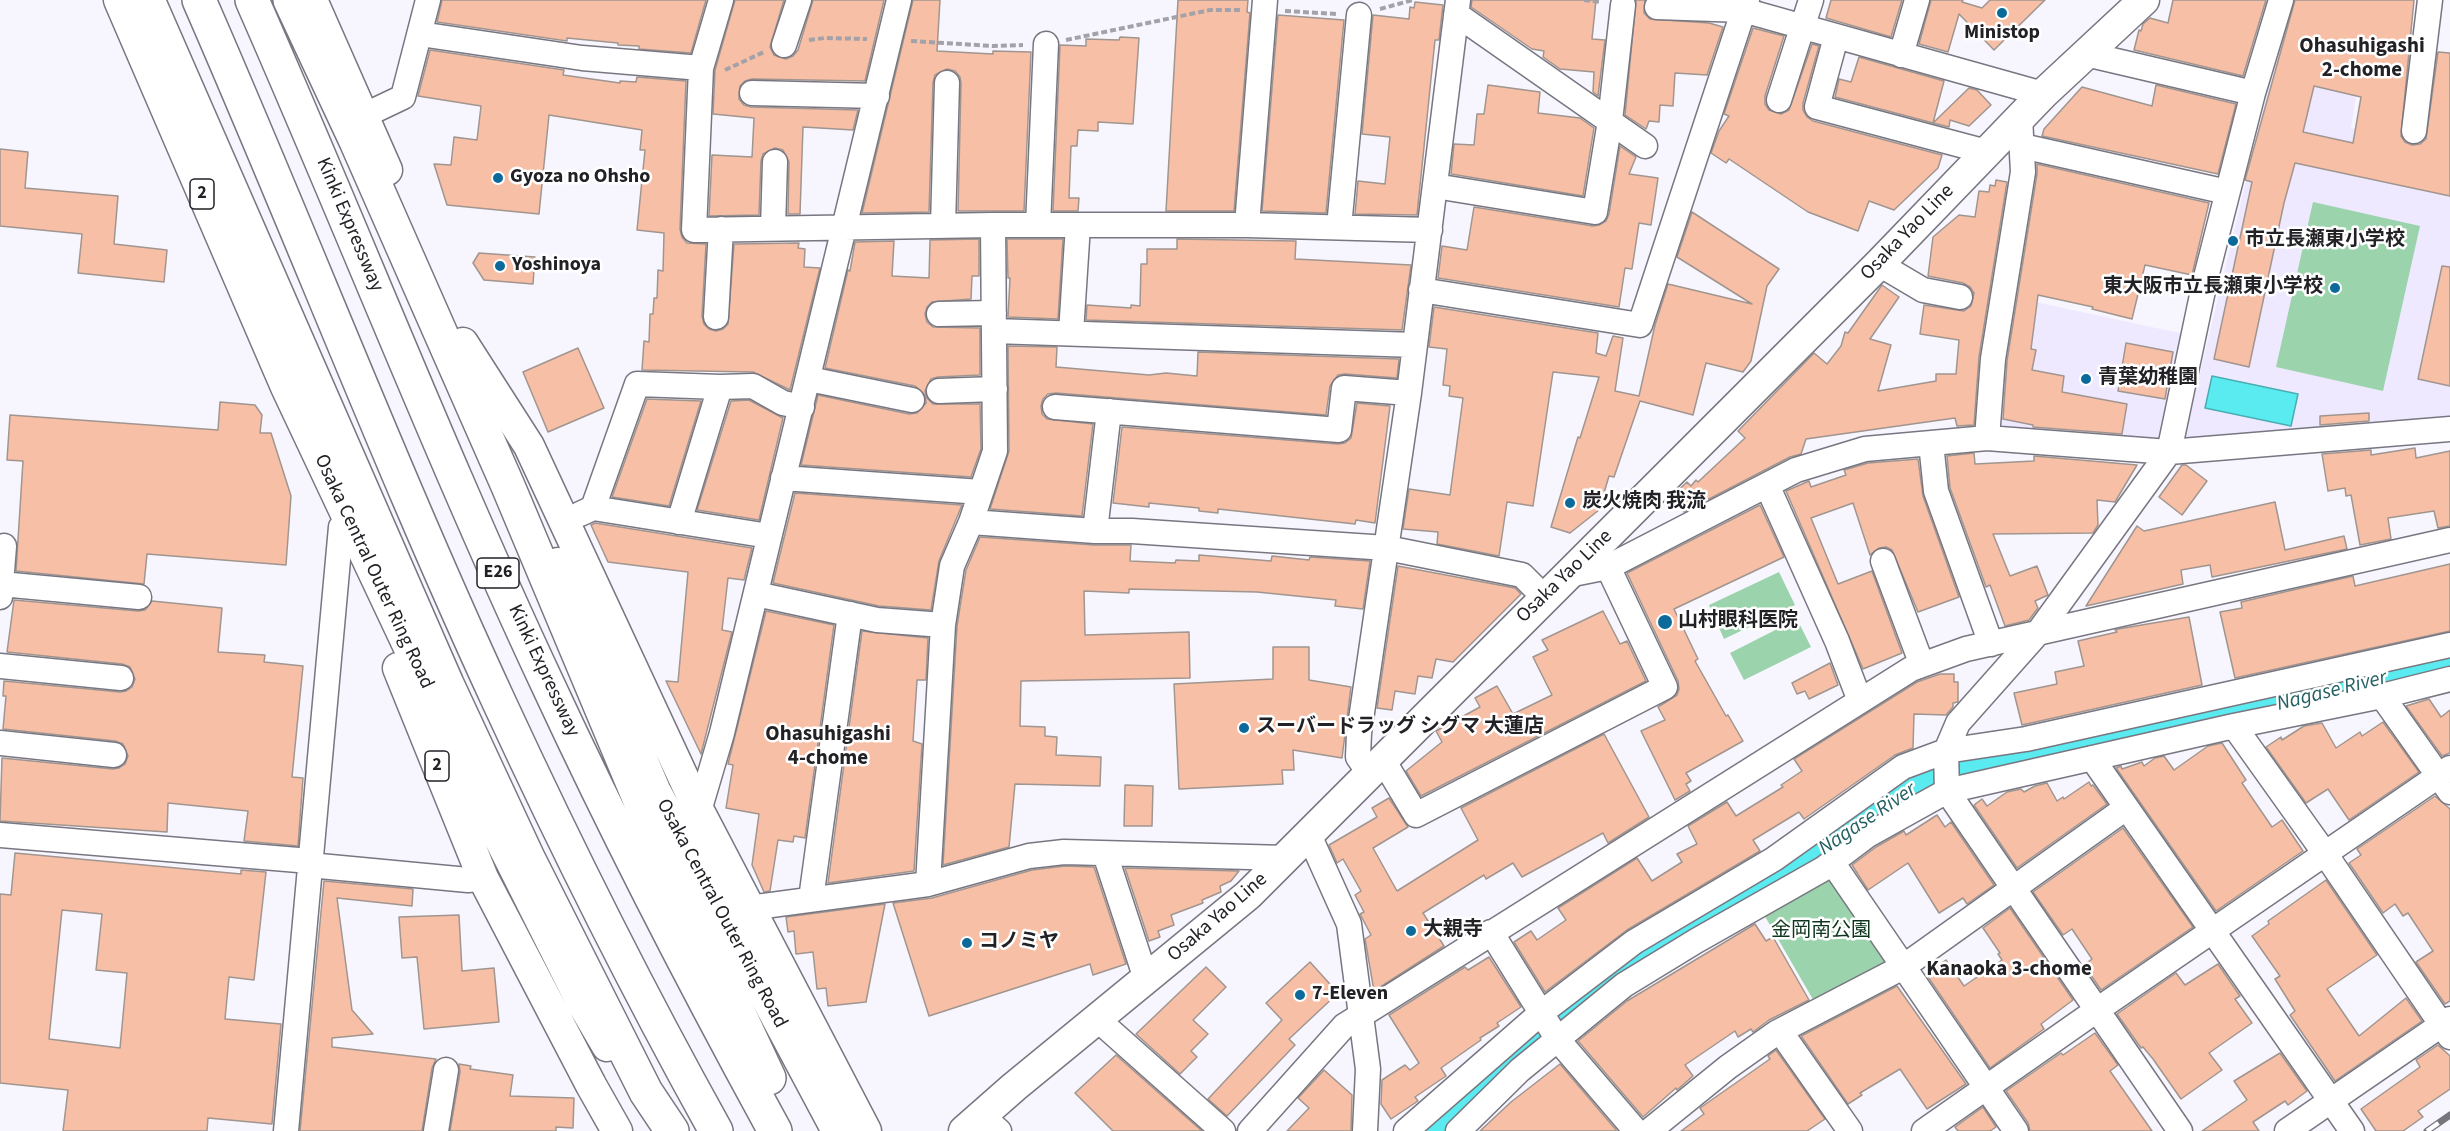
<!DOCTYPE html>
<meta charset="utf-8">
<style>
body{margin:0}
canvas{display:block;background:#f7f6ff}
</style>
<canvas width="2450" height="1131"></canvas>
<script>
const context = document.querySelector('canvas').getContext('2d');
context.lineJoin = 'round';
function fillPath(path, color) { context.fillStyle = color; context.fill(path, 'evenodd'); }
function trace(path, color, width, dash) { context.strokeStyle = color; context.lineWidth = width; context.lineCap = dash ? 'butt' : 'round'; context.setLineDash(dash || []); context.stroke(path); }
function drawText(font, color, halo, rows, align = 'center') {
  context.font = font + ' "Source Sans 3","Noto Sans JP",sans-serif'; context.lineWidth = 5; context.setLineDash([]); context.textBaseline = 'middle'; context.strokeStyle = halo; context.fillStyle = color; for (const [text, x, y, turn = 0] of rows) {
    context.save(); context.translate(x, y); context.rotate((+turn || 0) * Math.PI / 180); context.textAlign = isNaN(turn) ? turn : align; if (halo) context.strokeText(text, 0, 0); context.fillText(text, 0, 0); context.restore();
  }
}
const education = new Path2D(`
 M2289,0h82l-20,128 99,25v270l-266,17z
 M2012,297l172,37 -26,104 -6,5 -156,-12z`);
const green = new Path2D(`
 M2313,202l107,24 -37,165 -107,-24z
 M1779,572l16,33 -71,34 -15,-34z
 M1797,619l14,28 -67,33 -14,-27z
 M1834,871l53,91 -72,41 -52,-90z`);
const water = new Path2D(`
 M2212,376l86,18 -7,32 -86,-18z`);
const river = new Path2D(`
 M1435,1131l88,-82 35,-24 88,-70 162,-95 97,-68 51,-24 236,-42 258,-63`);
const building = new Path2D(`
 M442,0h264l-15,53 -52,-4v-3l-21,-1v-2l-51,-5v3l-130,-19z
 M735,0h49l-14,47 4,8 12,4 7,-3 5,-6 15,-50h71l-19,81 -113,-2 -7,2 -5,5 -1,13 5,6 7,2 107,3 -5,20 -50,-3 -3,87h-12l1,-52 -6,-12 -8,-2 -12,6 -2,7 -2,54 -50,1 3,-61 40,2 2,-39 -41,-4 2,-44z
 M913,0h27l-3,51 56,3v-3l38,1 -7,159h-66l3,-128 -1,-6 -5,-6 -8,-2 -12,6 -2,8 -4,129 -67,1z
 M1178,0h70l-1,12 3,1 -16,198h-68z
 M1472,0h124l-4,39 13,1 -7,56 -5,-4 1,-20 -34,-3 -17,-12 1,-6 -12,-2 -61,-42z
 M1636,0h9l-1,13 6,6 59,4 14,4 -16,48 -32,-2 -2,33 -13,-1 -1,17 -10,-1 -3,8 -21,-14z
 M1831,0h71l-11,37 -65,-19z
 M1931,0h32l-1,2 20,6 8,-8h55l-51,50 -35,-36 -11,38 -29,-8z
 M2173,0h93l-23,76 -109,-26 5,-20 2,1 2,-7 7,-6 18,5z
 M2295,0h119l-13,136 4,6 7,3 8,-1 6,-5 12,-87 12,1v143l-155,-33 -11,40 -35,164 -35,-8 38,-177 -7,-2zM2314,86l47,11 -8,46 -50,-11z
 M1415,2l28,3 -4,35h-4l-18,175 -62,-1 3,-33 27,3 5,-47 -28,-3 11,-119 36,4 1,-12 4,1z
 M1278,15l66,5 -18,193 -64,-2z
 M1753,28l31,8 -19,60v8l4,6 12,4 8,-4 23,-66 7,2 -16,57v7l4,7 6,4 129,34 -4,13 -44,42 -25,-9 -11,30 -50,-19 -79,-53 -3,4 -15,-10 8,-22 10,-15 -5,-2z
 M1120,37l19,1 -6,86 -35,-2v9l-20,-1 -1,16h-6l-2,52h10l-1,13h-25l7,-166 26,1v-7l33,1z
 M430,50l134,20 -1,5 57,8v-2l16,1 1,-5 49,4 -6,148 2,8 5,6 19,1 -4,72 2,8 5,5 7,2 7,-2 5,-5 6,-80 65,-1 -1,5 7,1 -1,18 16,1 -30,122 -37,-18 -111,-2 2,-29 5,1 1,-28h3l1,-16h3l1,-28 5,1 1,-38 -27,-3 8,-80h-5l2,-20 -93,-15 -10,99 -92,-9 -13,-41 17,1 3,-28 23,3 4,-34 -63,-10z
 M1859,57l85,24 -11,42 -98,-26 4,-18 12,3z
 M1488,85l52,7 -2,21 42,5 14,10 -11,68 -132,-22 3,-30 20,1 3,-31h7z
 M2156,85l80,19 -18,70 -176,-38 2,-7 38,-42 70,19z
 M1969,88l8,2 14,15 -22,21 -19,-6 -1,7 -16,-4z
 M1620,146l16,11 -7,17 29,4 -7,47 -12,-2 -7,46 -7,-1 -6,39 -181,-29 4,-32 25,4 7,-43 119,19 6,-1 7,-4 3,-7z
 M0,149l28,3 -3,36 93,8 -4,48 53,6 -3,32 -86,-9 4,-39 -82,-8z
 M2037,164l172,39 -17,72 -47,-10 -13,54 -40,-10 1,-2 -55,-12 -7,54 5,1 -4,20 32,6 -2,16 65,12 -5,30 -89,-7v-2l-30,-6 4,-58 30,-187z
 M1996,180l11,2 -28,175 -5,68 -17,1 -2,-8 -149,21 -5,15 -11,3 -106,55 -14,-14 17,-16 4,4 5,-6 2,2 47,-44 -7,-7 76,-78 13,11 14,-18 4,-14 3,1 34,-48 17,12 -29,42 21,6 -13,46 58,-10v-7h20l3,-34 -39,-6 4,-29 40,6 7,-5 3,-13 -4,-6 -7,-4 -35,-7 5,-39 26,-22 16,2 4,-26 10,1 1,-7 5,1z
 M1692,212l87,57 -12,17 -16,75 -8,11 -37,-9 -13,52 -53,-14 -26,76 -5,-1 -10,34 -29,23 -19,-6 27,-90 2,1 19,-61 -46,-5 -20,134 -26,-4 -8,54 -62,-12 1,-12 -35,-3 6,-40 41,6 13,-97 -14,-2 1,-10 -7,-1 4,-36 -18,-2 5,-40 164,26 -2,20 10,3 7,-20 10,2 -8,53 24,5 16,-71 13,-41 84,20 -75,-47z
 M979,239v37h-7l-1,23 -39,3 -5,5 -2,7 2,8 6,5 47,1v47l-42,2 -7,2 -6,12 2,7 6,6h47l1,45 -10,28 -170,-12 17,-70 91,19 8,-1 9,-10 -1,-8 -10,-9 -90,-18 23,-98 2,1 5,-29 39,-1 -2,35 37,2 1,-38z
 M1007,239h56l-5,80 -50,-2 2,-39h-2z
 M1177,239l119,2 -1,18 116,6 -9,65 -316,-10 1,-15 44,3v-3l9,1 1,-42h6v-15h30z
 M479,253l56,4 -2,27 -49,-4 -11,-17z
 M2442,266l8,1v119l-32,-7z
 M2126,343l47,9 -8,47 -47,-8z
 M1008,346l49,1 -1,20 93,8 17,-2 31,3 1,-24 201,7 -2,19 -52,-4 -7,1 -8,11 -4,29 -270,-22 -8,1 -5,5 -2,7 1,8 5,5 46,5 -11,92 -92,-7 19,-58z
 M578,348l26,60 -56,24 -25,-60z
 M647,399l54,2 -32,105 -57,-9z
 M749,400l34,18 -24,102 -62,-10 34,-109z
 M220,402l35,3 7,10 -2,18h11l20,63 -5,69 -139,-11 -3,30 -128,-13 7,-110 -16,-1 3,-45 208,15z
 M1357,403l33,3 -15,117 -19,-3 -1,4 -137,-15v4l-19,-2v-3l-50,-5v4l-36,-4 9,-76 216,17 7,-1 6,-5z
 M2369,413v8l-49,4v-9z
 M2415,448l1,10 34,-7v75l-12,2 -4,-17 -46,7 3,21 -31,6 -9,-50 -5,1 -1,-8 -17,3 -6,-37 49,-4v5z
 M1974,453l1,11 59,-3v-5l103,9 -22,37 -18,-2 1,25 -5,8 -100,1 17,42 27,-10 11,29 -13,6 3,7 -9,12 -24,6 -15,-41 -4,2 -36,-99 -3,-32z
 M1918,459l5,37 36,101 -41,15 -26,-62 -6,-3 -7,1 -9,7 -17,-52 -42,15 27,66 34,-13 30,82 -39,16 -77,-178 23,-10 2,6 35,-12 -2,-5 24,-7z
 M2182,465h4l21,16 -25,34 -23,-18z
 M795,493l167,12 -23,56 -8,49 -52,-4 -106,-23z
 M2275,502l10,48 59,-14 3,13 -135,28 -2,-12 -29,5 2,14 -97,22 51,-80 7,5z
 M1760,505l24,52 -110,52 24,50 -3,2 31,55 2,-1 15,26 -57,32 5,8 -5,3 4,7 -15,9 -34,-69 24,-11 -7,-13 19,-12 2,-6 -1,-8 -51,-108z
 M595,523l157,25 -8,32 -16,-2 -6,52 10,2 -31,122 -35,-73 12,1 10,-110 -80,-10 -17,-37z
 M980,537l114,8h37l-1,16 45,2 1,-3 23,1v-6l72,6 1,-5 37,4 1,-3 60,4 -7,48 -28,-3 1,-6 -79,-8 -128,-3v4l-45,-2 1,44 104,-3 1,46 -169,3 -1,45 25,1v9l12,1 -1,18 45,2 -1,29 -85,-2 -6,63 -66,18 14,-239 9,-56z
 M2450,564v67l-215,47 -15,-66 22,-4 -1,-6 112,-26 2,10z
 M1398,566l117,22 6,6 -68,68 -17,-3 -4,19 -14,-2 -3,18 -20,-3 -3,19 -15,-2z
 M14,600l124,11 7,-1 7,-9 70,7 -4,44 47,3 -1,7 39,4 -11,111 11,1 -5,68 -54,-5 4,-30 -80,-8 -1,29 -167,-11 2,-63 111,11 6,-1 6,-4 3,-8 -5,-12 -8,-3 -112,-12 3,-33h-3l1,-15 116,11 6,-1 6,-4 3,-8 -5,-12 -8,-3 -115,-12z
 M766,611l68,14 -29,213 -11,-2 -1,6 -15,-2 -8,51 -6,1 -12,-27 7,-51 -33,-6 7,-43 -5,-1z
 M1603,611l17,33 7,-3 19,40 -225,115 -15,-25 36,-29 -6,-11 44,-24 -5,-9 22,-12 16,28 39,-19 -19,-38 15,-7 -6,-10z
 M2189,617l13,68 -180,40 -8,-32 43,-9 -2,-12 29,-6 -6,-25 39,-9 -2,-2 3,-1z
 M862,631l66,7 -2,42h-9l-4,61 9,3 -8,127 -86,12z
 M1273,647h36v33l42,7 -9,71 -49,-8 1,20h-12l1,14 -104,5 -5,-105 99,-5z
 M1830,663l8,22 -29,14 -4,-8 -8,3 -5,-11z
 M1940,674h14v8h4v20l-5,1v4l-7,8 -32,-1 -1,34 -18,7 -91,64 -5,-7 -46,28 7,11 -133,79 -82,62 -31,-50 17,-11 6,9 29,-20 -8,-12 79,-50 15,23 30,-19 -5,-8 20,-10 -9,-18 39,-24 9,14 47,-29 -2,-2 21,-14 -8,-12 123,-77z
 M2429,699l12,18 9,-7v43l-8,3 -36,-50z
 M2383,722l36,50 -70,48 -21,-31 -22,14 -40,-56 15,-10 1,3 22,-14 18,-3 14,25 24,-16 2,4z
 M1604,734l45,83 -41,26 -5,-10 -81,44 -9,-14 -27,16 -2,-4 -61,38 21,33 -70,45 -9,-52 6,-4 -11,-21 4,-2 -9,-17 6,-4 -18,-32 -6,4 -8,-18 48,-28 -5,-9 17,-10 19,29 -35,21 24,43 81,-51 -17,-32z
 M2222,743l24,37 -4,3 30,44 10,-7 21,31 -87,60 -100,-143 5,-2 1,3 20,-7 2,4 11,-8 9,-2 10,14 34,-24z
 M2089,782l2,4 2,-1 14,19 -90,64 -43,-63 8,-6 5,7 20,-14 14,-3 3,3 11,-6 12,-3 10,18 6,-4 1,2z
 M1125,785l28,1 -1,40h-28z
 M2435,796l15,13v192l-5,3 -29,-42 17,-11 -25,-38 -5,3 -8,-12 -12,9 -34,-50 12,-8 -4,-6z
 M1937,815l8,12 6,-5 43,63 -27,19 -4,-6 -24,15 -31,-50 -40,27 -16,-25 24,-18 28,-16 2,4z
 M2123,828l70,99 -92,63 -17,-25 8,-6 -20,-30 -9,6 -30,-43z
 M15,853l226,21v-4l25,2 -12,108 -25,-3 -4,42 56,5 -9,100 -64,-6 -1,13h-144l5,-41 -68,-7v-189l11,1zM62,910l40,4 -6,56 31,3 -7,75 -71,-9z
 M1065,866l29,1 32,97 -33,11 -3,-11 -161,52 -36,-113 39,-5 100,-28z
 M1125,868l114,3 -8,10 -11,5 1,6 -19,8 1,3 -32,12 3,10 -16,6 2,6 -11,4z
 M2326,880l51,75 -50,34 32,47 47,-38 16,23 -87,60 -45,-66 5,-4 -20,-32 5,-3 -28,-40 17,-12 -1,-3z
 M324,881l89,8 -1,17 -75,-8 15,112 21,24 -41,4v9l104,12 -4,9 -10,63h-122z
 M885,904l-19,98 -38,4 -2,-18 -9,1 -4,-37 -17,2 -2,-23 -6,1 -2,-15z
 M2010,908l63,92 -32,24 3,5 -54,39 -64,-94 20,-14 18,26 38,-26 -4,-6 2,-1 -17,-25z
 M459,915l3,56 32,-3 5,54 -75,7 -7,-72 -15,1 -3,-41z
 M1755,924l11,17 7,-4 36,63 -40,20 -16,12 -2,-3 -13,8 -3,-6 -50,34 8,11 -16,14 -1,-2 -33,29 -65,-76 49,-40z
 M1489,957l32,50 -24,16 2,3 -19,12 1,2 -40,28 5,8 -31,21 3,4 -27,18 -10,-15 1,-24 23,-15 5,5 9,-7 -30,-48 76,-48 3,3z
 M1310,962l28,31 -49,46 6,6 -68,71 -19,-17 74,-79 -16,-17z
 M2218,964l22,32 -5,3 17,24 -43,30 13,17 -41,29 -28,-40 -10,-12 -2,1 -24,-34 59,-41 9,12z
 M1206,967l20,20 -33,33 15,14 -17,17 6,6 -17,17 -44,-40z
 M1897,986l69,98 -39,25 -27,-40 -40,24 2,2 -14,9 -47,-68z
 M2095,1033l23,32 -8,6 42,60h-122l-2,-8 -22,-32 55,-38 2,2z
 M2438,1045l12,11v33l-32,22 5,6 -20,14h-27l-15,-22 59,-42 -4,-7z
 M1776,1050l49,69 -18,12h-126l23,-17 -4,-6 70,-49 -2,-3z
 M2280,1053l27,38 -19,14 -3,-4 -32,21 6,9h-57l45,-31 -13,-19z
 M1116,1055l86,76h-89l-38,-38z
 M459,1064l12,2 -1,3 43,6 -3,21 64,2 -1,30 -17,-1v4h-106l10,-59z
 M1560,1064l57,67h-137l31,-29z
 M1324,1070l28,25 -1,36h-64l22,-23 -11,-10z
 M1983,1107l13,20 -6,4h-32l-3,-4z`);
const path = new Path2D(`
 M1584,0l17,2
 M1380,9l33,-9
 M1285,11l52,3
 M809,40l16,-2 42,1
 M1066,40l144,-30h32
 M911,41l82,5 30,-1
 M725,70l39,-18`);
const minor = new Path2D(`
 M721,0l-20,68 -7,162 299,-5h254l183,5
 M1657,7l86,3 300,84
 M1456,14l189,132
 M420,34l162,24 119,10
 M1836,37l-19,70 170,45
 M784,45l15,-45
 M2086,54l167,39
 M1901,55l16,-55
 M752,93l125,3
 M1779,100l32,-100
 M363,116l40,-19 25,-97
 M2414,131l16,-131
 M2022,146l205,46
 M1435,186l160,26 15,-91 13,-116
 M1038,225l8,-181
 M1247,225l18,-225
 M943,226l4,-143
 M1339,227l20,-212
 M773,228l2,-66
 M1879,264l44,26 37,7
 M1421,290l219,35 107,-325
 M939,314l55,-1
 M716,317l5,-88
 M994,331l421,14
 M1071,333l7,-108
 M809,379l103,21
 M720,387l33,-1 30,17 19,4
 M939,391l56,-2
 M1055,407l284,23 5,-42 65,5
 M1987,438l6,-79 30,-187 -3,-54
 M1931,443l5,48 55,153
 M783,478l198,14
 M1767,485l70,156 23,60
 M593,508l44,-124 83,3 -41,135
 M580,514l13,-6 176,28
 M971,522l124,9h37l255,17 135,27 22,22
 M1095,531l14,-120
 M1883,561l39,104
 M1568,575l40,-8 188,-97 69,-21 122,-11 182,14 281,-23
 M1,584l138,13
 M756,594l121,26 66,5
 M0,597l4,-51
 M0,666l121,12
 M2382,696l68,96
 M2234,726l92,129 124,182
 M0,743l114,12
 M2092,758l260,373
 M1383,760l33,55 249,-128 -57,-120
 M1370,774l-12,-17 1,-24 50,-340 49,-393
 M699,811l23,-78 177,-733
 M0,835l310,26
 M1309,835l40,89 19,145 -3,62
 M1105,854l41,125
 M1832,862l184,269
 M309,865l159,15 15,-2
 M928,884l15,-259 9,-59 19,-44 24,-71 -2,-226
 M811,899l39,-285
 M749,908l179,-24 101,-28 35,-4 222,6
 M1491,932l67,108 78,91
 M1097,1019l126,112
 M1780,1031l70,100
 M982,1116l17,15
 M286,1131l55,-604
 M436,1131l10,-61
 M1250,1131l94,-105 567,-357 55,-20 484,-109
 M1406,1131l135,-118 93,-71 140,-83 129,-92 43,-16 80,-12 424,-94
 M1458,1131l62,-61 104,-85 72,-44 127,-72 45,-34 79,-44 287,-65 148,-30 68,-17
 M1649,1131l79,-64 48,-34 127,-66 223,-159
 M1924,1131l173,-121 353,-242
 M2180,1131l-233,-340 -1,-40 12,-28 79,-89 132,-182 36,-171 48,-188 28,-93
 M2287,1131l163,-112`);
const major = new Path2D(`
 M119,0l167,387 208,441 89,177 24,41
 M312,0l75,170
 M463,343l66,103 170,365 167,320
 M558,563l97,227 182,341
 M398,668l85,210 108,207 26,46
 M964,1131l50,-44 234,-192 631,-631 164,-170 101,-94`);
const highway = new Path2D(`
 M148,0l299,684 81,174 118,234 26,39
 M199,0c102,233 193,471 300,702 67,145 139,289 217,429
 M252,0c100,227 190,459 296,685 70,151 147,300 227,446
 M290,0l66,141 152,345 136,324 125,268`);
const rail = new Path2D(`
 M2427,1131l23,-16`);
const markers = [
 [2002,13,6,"#0b6a99"],
 [498,178,6,"#0b6a99"],
 [2233,241,6,"#0b6a99"],
 [500,266,6,"#0b6a99"],
 [2335,288,6,"#0b6a99"],
 [2086,379,6,"#0b6a99"],
 [1570,503,6,"#0b6a99"],
 [1665,622,8,"#0b6a99"],
 [1244,728,6,"#0b6a99"],
 [1411,931,6,"#0b6a99"],
 [967,943,6,"#0b6a99"],
 [1300,995,6,"#0b6a99"]
];
const shields = [
 [202,194,24],
 [498,573,42],
 [437,766,24]
];
const shieldNames = [
 ["2",202,194],
 ["E26",498,573],
 ["2",437,766]
];
const poiNames = [
 ["Ministop",2002,34,"center"],
 ["Gyoza no Ohsho",510,178],
 ["市立長瀬東小学校",2245,241],
 ["Yoshinoya",512,266],
 ["東大阪市立長瀬東小学校",2323,288,"right"],
 ["青葉幼稚園",2098,379],
 ["炭火焼肉 我流",1582,503],
 ["山村眼科医院",1678,622],
 ["スーバードラッグ シグマ 大蓮店",1256,728],
 ["大親寺",1423,931],
 ["コノミヤ",979,943],
 ["7-Eleven",1312,995]
];
const streetNames = [
 ["Kinki Expressway",349,225,67],
 ["Osaka Yao Line",1908,233,-46],
 ["Osaka Central Outer Ring Road",373,572,65],
 ["Osaka Yao Line",1565,577,-44],
 ["Kinki Expressway",543,671,65],
 ["Osaka Central Outer Ring Road",721,914,62],
 ["Osaka Yao Line",1218,918,-41]
];
const parkNames = [
 ["金岡南公園",1821,932]
];
const neighbourhoodNames = [
 ["Ohasuhigashi",2362,47],
 ["2-chome",2362,71],
 ["Ohasuhigashi",828,735],
 ["4-chome",828,759],
 ["Kanaoka 3-chome",2009,970]
];
const waterNames = [
 ["Nagase River",2332,692,-14],
 ["Nagase River",1868,820,-34]
];
fillPath(education, '#efe9ff');
fillPath(green, '#9bd3ac');
fillPath(water, '#59ebef');
trace(water, '#48aeb3', 1.5);
trace(river, '#59ebef', 42);
fillPath(building, '#f7bfa5');
trace(building, '#a19590', 1.5);
trace(minor, '#787681', 27);
trace(major, '#787681', 33);
trace(highway, '#787681', 36);
trace(path, '#a3a2a9', 4, [6, 3]);
trace(minor, '#fff', 24);
trace(major, '#fff', 30);
trace(highway, '#fff', 33);
trace(rail, '#77767d', 7);
trace(rail, '#fff', 4.5, [14]);
for (const [x, y, r, color] of markers) { const dot = new Path2D(); dot.arc(x, y, r, 0, 2 * Math.PI); context.fillStyle = color; context.fill(dot); trace(dot, '#fff', 2); }
for (const [x, y, w] of shields) { const box = new Path2D(); box.roundRect(x - w / 2, y - 15, w, 30, 4.5); context.fillStyle = '#fff'; context.fill(box); trace(box, '#222126', 1.5); }
drawText('bold 18px', '#222126', null, shieldNames);
drawText('bold 20px', '#222126', '#fff', poiNames, 'left');
drawText('20px', '#222126', '#fff', streetNames);
drawText('20px', '#0e351e', '#fff', parkNames);
drawText('bold 21px', '#222126', '#fff', neighbourhoodNames);
drawText('italic 21px', '#246062', '#fff', waterNames);
</script>
